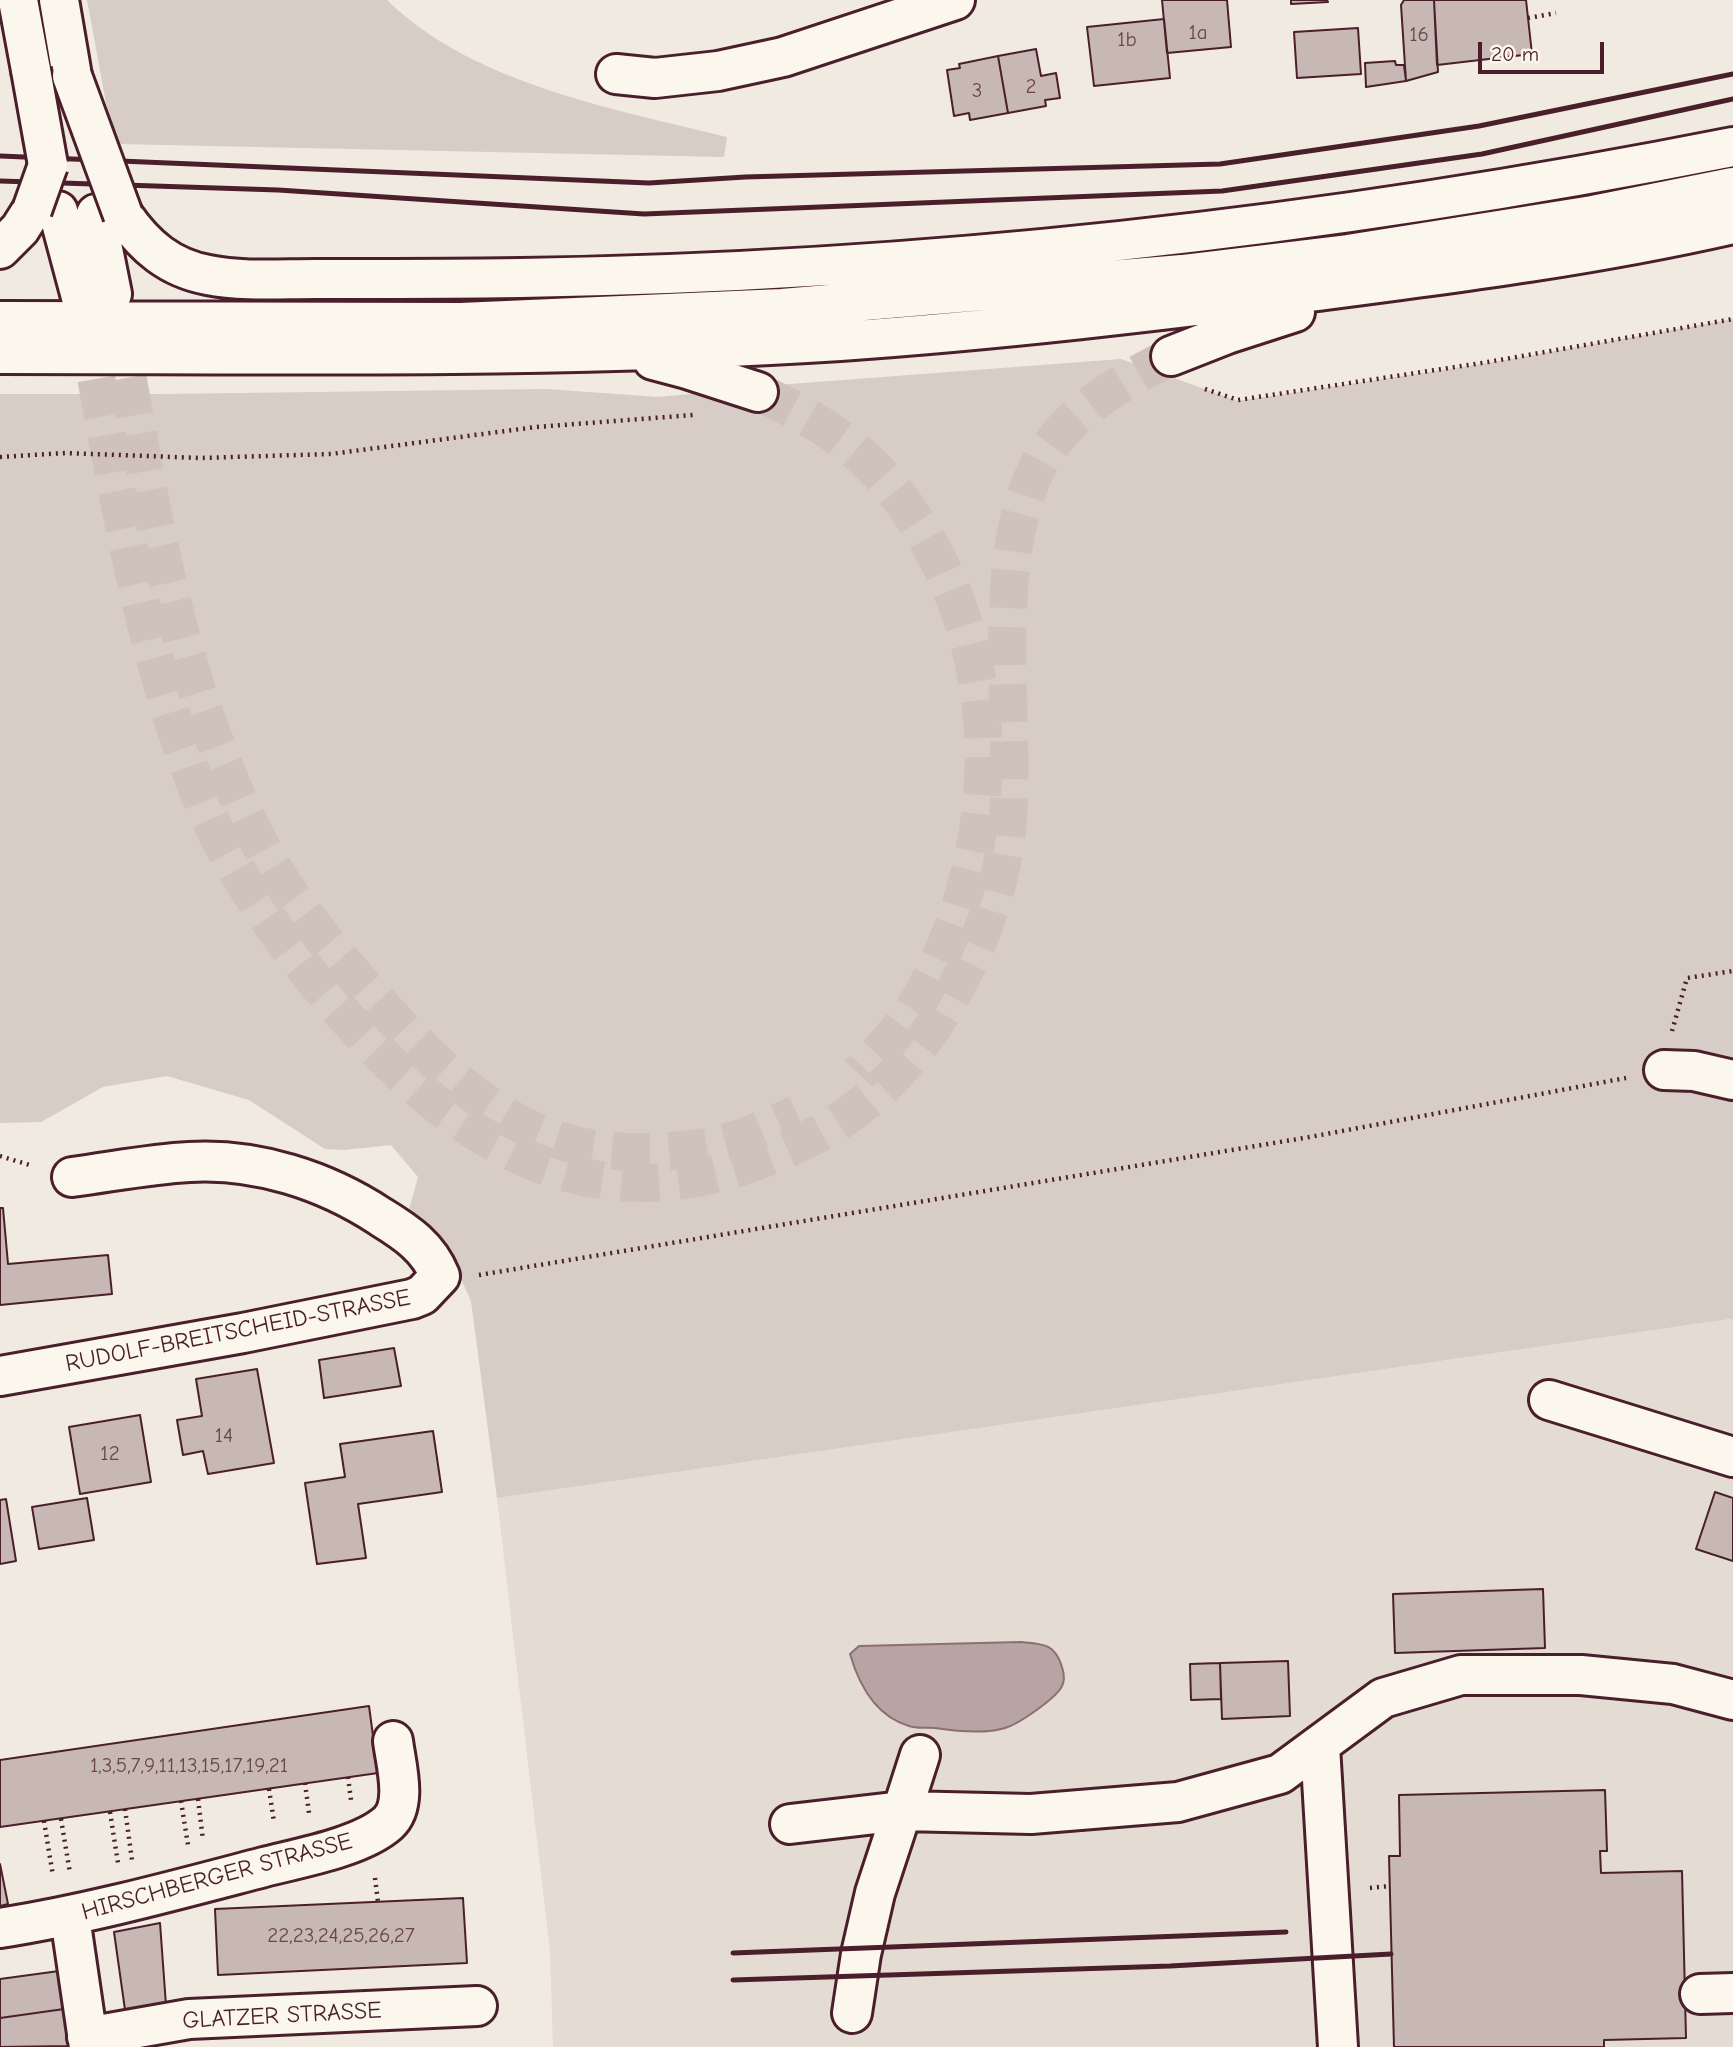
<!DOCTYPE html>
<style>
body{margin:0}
#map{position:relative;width:1733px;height:2047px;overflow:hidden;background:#f0eae0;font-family:"Comic Neue",sans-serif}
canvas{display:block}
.scale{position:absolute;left:1478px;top:42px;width:126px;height:32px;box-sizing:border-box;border:4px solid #4a1f2b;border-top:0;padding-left:9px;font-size:21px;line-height:24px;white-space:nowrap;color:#4a1f2b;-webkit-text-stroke:5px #fbf7ec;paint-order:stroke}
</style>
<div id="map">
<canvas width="1733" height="2047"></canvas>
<div class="scale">20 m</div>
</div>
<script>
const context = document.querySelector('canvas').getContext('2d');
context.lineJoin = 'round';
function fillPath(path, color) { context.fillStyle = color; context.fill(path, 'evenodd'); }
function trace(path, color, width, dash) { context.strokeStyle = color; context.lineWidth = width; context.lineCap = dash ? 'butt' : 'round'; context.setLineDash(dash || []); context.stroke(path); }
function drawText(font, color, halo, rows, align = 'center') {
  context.font = font + ' "Comic Neue",sans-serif'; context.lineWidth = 6; context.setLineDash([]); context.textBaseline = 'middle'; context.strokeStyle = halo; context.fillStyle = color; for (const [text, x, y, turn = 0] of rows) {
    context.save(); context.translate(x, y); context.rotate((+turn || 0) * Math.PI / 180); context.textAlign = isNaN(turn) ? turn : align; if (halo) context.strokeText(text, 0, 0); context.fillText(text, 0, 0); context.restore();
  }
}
const built = new Path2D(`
 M1731,1319l2,2v726h-1180l-3,-96 -53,-453z`);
const green = new Path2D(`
 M87,0h300c85,84 228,109 340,137l-3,20 -606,-13 -12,-41z
 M1733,319v1002l-3,-2 -1233,179 -26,-197 -25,-55 -38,-33 10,-36 -27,-32 -47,5 -19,-1 -76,-49 -82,-24 -64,11 -62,35 -41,1v-729h162l384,-5 113,8 131,-13 331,-25 117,42 250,-38z`);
const water = new Path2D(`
 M1021,1642c22,2 34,1 41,25 2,6 3,15 -1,21 -8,12 -42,36 -56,40 -19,6 -50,3 -70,0 -8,-1 -18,1 -26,-2 -34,-10 -50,-41 -59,-72l9,-8z`);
const building = new Path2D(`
 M1162,0h65l4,47 -64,6z
 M1291,0h36l1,2 -37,2z
 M1404,0h30l4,72 -32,9 -5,-76z
 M1434,0h92l6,54 -95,11z
 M1164,19l6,59 -76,8 -7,-59z
 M1358,28l3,46 -64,4 -3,-46z
 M1036,49l5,27 15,-3 4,25 -15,2 1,6 -38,7 -10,-57z
 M998,56l10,57 -38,7 -1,-7 -15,3 -7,-46 13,-2 -1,-4z
 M1395,61l1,4h8l2,16 -40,6 -1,-24z
 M0,1208h3l5,56 100,-9 4,39 -112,11z
 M394,1348l7,38 -77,12 -5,-38z
 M257,1369l17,94 -66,11 -5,-23 -20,4 -6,-35 25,-4 -6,-37z
 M140,1415l11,67 -71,12 -11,-67z
 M433,1431l9,61 -84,12 8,54 -49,6 -12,-81 40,-6 -5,-33z
 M1715,1492l18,6v63l-37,-12z
 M87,1498l7,42 -55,9 -7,-42z
 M6,1499l10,62 -16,3v-64z
 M1543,1589l2,59 -150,5 -2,-59z
 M1288,1661l2,55 -68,3 -2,-56z
 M1220,1663l1,36 -30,1 -1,-36z
 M369,1706l9,67 -378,54v-67z
 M1605,1790l2,61h-7l1,22 81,-2 4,167 -82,2v7h-210l-5,-191h11l-1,-61z
 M0,1864l8,40 -8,2z
 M463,1898l4,65 -249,12 -3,-66z
 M160,1923l7,96 -40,5 -13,-92z
 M59,1971l5,38 -64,9v-39z
 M64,2009l5,37 -69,1v-29z`);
const highwayTunnel = new Path2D(`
 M117,322c25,129 44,262 86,387 17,48 36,97 60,141 26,49 62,92 98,133 58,65 123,138 210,161 47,13 124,10 170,-6 19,-7 38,-16 56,-24
 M86,323c30,159 54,322 114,473 30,75 79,143 131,204 136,159 281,241 483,136 60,-31 106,-82 138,-141 30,-55 52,-114 56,-177 8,-109 -23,-278 41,-370 30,-43 77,-68 122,-92
 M758,392c40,19 79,39 111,71 29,28 52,63 70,99 66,134 56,293 -12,424 -16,33 -43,61 -68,88`);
const path = new Path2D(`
 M1528,18l28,-5
 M1205,389l33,11 250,-38 245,-43
 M0,457l65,-4 135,5 131,-4 205,-27 157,-12
 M1672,1031l15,-53 46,-7
 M0,1156l33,10
 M479,1275l831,-138 316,-59
 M348,1777l3,23
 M305,1783l4,30
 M269,1789l5,33
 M198,1799l5,41
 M181,1801l7,44
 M125,1809l7,51
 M110,1812l8,51
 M61,1819l9,54
 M44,1821l9,55
 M375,1878l3,24
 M1370,1888l20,-2`);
const minor = new Path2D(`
 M616,74l39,4 63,-7 65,-14 172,-57
 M1664,1070l30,1 39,9
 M0,1376l243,-43 169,-34 10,-4 18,-19c-12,-29 -33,-43 -59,-59 -56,-37 -125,-59 -192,-55 -39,2 -78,10 -117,15
 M1549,1400l184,57
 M1320,1746l18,301
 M790,1824l112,-13 18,-56
 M70,1917l19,130
 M0,1928c89,-14 176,-38 264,-61 35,-9 97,-20 124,-44 20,-18 8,-58 5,-82
 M1700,1994l33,-1
 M852,2013l9,-59 14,-61 27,-82 129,3 147,-12 102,-28 103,-76 78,-23h120l92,9 60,16
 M87,2037l102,-18 288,-13`);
const major = new Path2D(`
 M18,0l13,70
 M59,0l13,76`);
const highway = new Path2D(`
 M58,211l23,86
 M96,214l16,80
 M123,215c22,32 47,53 85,60 35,7 72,4 107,4 69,0 137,0 206,-1 407,-6 813,-52 1212,-131
 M0,249l20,-20 12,-19
 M0,321l461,1 321,-14 400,-34 166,-20 245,-39 140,-28
 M0,354c280,0 560,5 840,-13 160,-11 319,-30 478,-50 139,-18 279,-36 415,-67
 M1171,356l56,-22 68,-22
 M653,360l34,9 71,23`);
const rail = new Path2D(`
 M0,156l649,27 96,-6 475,-13 259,-38 254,-52
 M0,181l278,9 366,24 578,-23 260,-37 251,-55
 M733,1953l553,-21
 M733,1980l437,-14 221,-12`);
const majorBridge = new Path2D(`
 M31,70l17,95`);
const highwayBridge = new Path2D(`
 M72,76l51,139
 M32,210l16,-45`);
const numberNames = [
 ["1a",1198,33],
 ["16",1419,35],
 ["1b",1127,40],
 ["2",1031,87],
 ["3",977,91],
 ["14",224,1436],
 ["12",110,1454],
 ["1,3,5,7,9,11,13,15,17,19,21",189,1766],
 ["22,23,24,25,26,27",341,1936]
];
const streetNames = [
 ["RUDOLF-BREITSCHEID-STRASSE",238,1331,-11],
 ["HIRSCHBERGER STRASSE",217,1877,-15],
 ["GLATZER STRASSE",282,2016,-3]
];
fillPath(built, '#e4dbd2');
fillPath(green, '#d8ccc6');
fillPath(water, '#b8a4a2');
trace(water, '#8c6f72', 2);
fillPath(building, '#c8b8b3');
trace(building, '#4a1f2b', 2);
trace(highwayTunnel, '#cfc1bc', 38, [38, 19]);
trace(minor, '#4a1f2b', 44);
trace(major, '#4a1f2b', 44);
trace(highway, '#4a1f2b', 44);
trace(path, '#4a1f2b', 4.5, [2, 5]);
trace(minor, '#fbf7ec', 38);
trace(major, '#fbf7ec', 38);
trace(highway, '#fbf7ec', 38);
trace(rail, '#4a1f2b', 5);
trace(majorBridge, '#4a1f2b', 44, []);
trace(highwayBridge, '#4a1f2b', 44, []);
trace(majorBridge, '#fbf7ec', 38);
trace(highwayBridge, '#fbf7ec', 38);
drawText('21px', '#6a454d', null, numberNames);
drawText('24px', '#4a1f2b', '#fbf7ec', streetNames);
</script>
